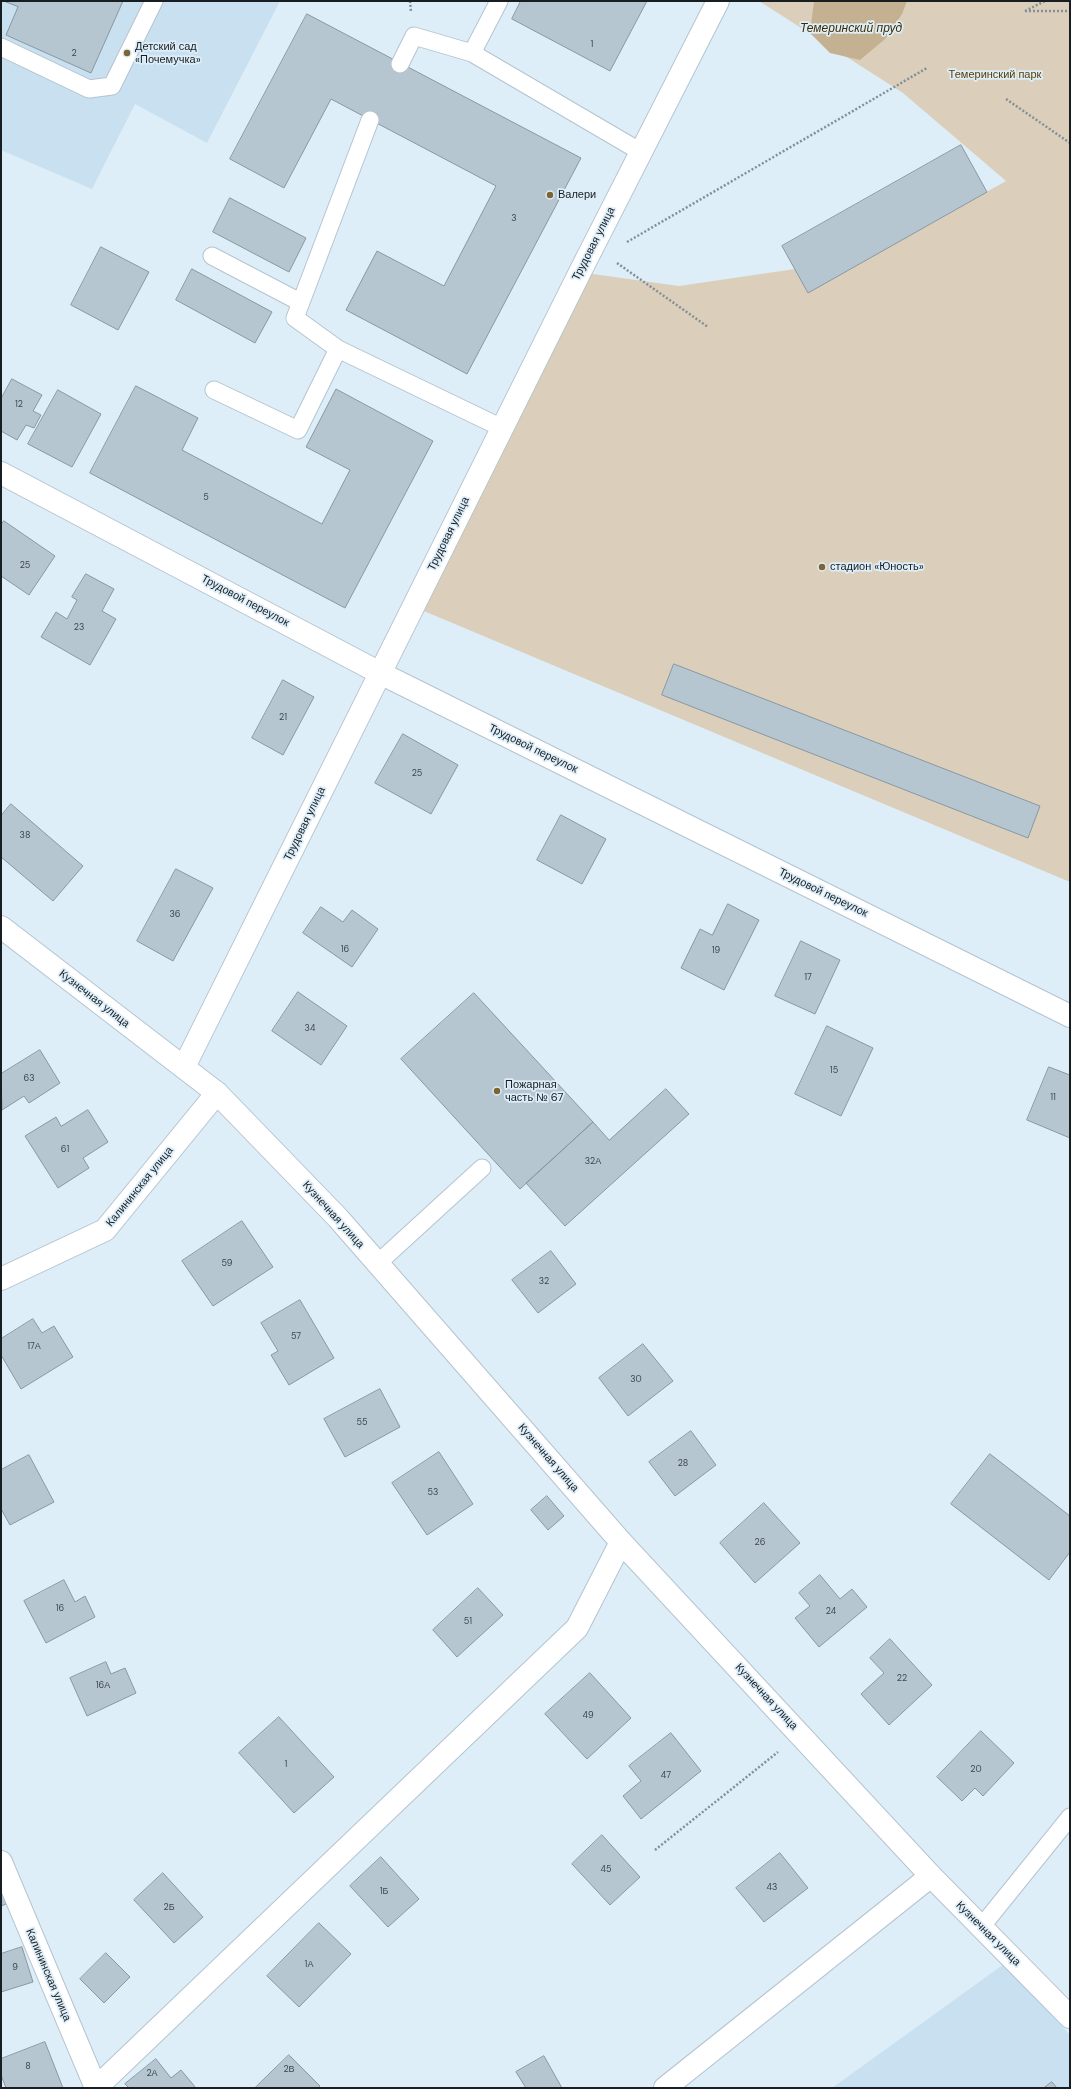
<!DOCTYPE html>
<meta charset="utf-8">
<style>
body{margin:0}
#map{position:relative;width:1071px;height:2089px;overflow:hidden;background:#ddeef9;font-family:"DM Sans",sans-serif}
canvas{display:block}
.frame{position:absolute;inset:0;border:2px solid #171d21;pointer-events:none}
</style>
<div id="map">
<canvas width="1071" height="2089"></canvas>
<div class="frame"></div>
</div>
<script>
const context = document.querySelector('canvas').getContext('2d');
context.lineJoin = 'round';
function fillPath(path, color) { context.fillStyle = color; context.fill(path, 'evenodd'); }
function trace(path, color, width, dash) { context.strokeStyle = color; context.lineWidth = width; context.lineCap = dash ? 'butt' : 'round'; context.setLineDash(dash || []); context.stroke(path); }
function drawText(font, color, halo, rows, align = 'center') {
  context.font = font + ' "DM Sans",sans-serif'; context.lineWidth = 3.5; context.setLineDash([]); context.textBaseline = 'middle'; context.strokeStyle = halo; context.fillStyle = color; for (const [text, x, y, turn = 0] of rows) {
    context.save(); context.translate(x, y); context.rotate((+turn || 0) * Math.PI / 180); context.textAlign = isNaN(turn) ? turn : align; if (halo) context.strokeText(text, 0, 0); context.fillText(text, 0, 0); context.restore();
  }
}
const built = new Path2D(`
 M1,1h279l-73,142 -72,-39 -43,85 -91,-39z
 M1004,1964l66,71v53h-238z`);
const green = new Path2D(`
 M759,1h311v881l-651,-273 167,-336 93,13 116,-17 13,23 198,-111 -103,-88z`);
const water = new Path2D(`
 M814,1h93l-5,13 -17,25 -25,21 -30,-7 -20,-20z`);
const building = new Path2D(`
 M4,1h119l-32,72 -85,-38 12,-28z
 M521,1h126l-37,70 -98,-52z
 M307,14l274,144 -114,216 -121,-64 31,-59 67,35 52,-100 -165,-87 -47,89 -54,-29z
 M961,145l26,47 -179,101 -26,-47z
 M230,198l76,40 -17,34 -76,-40z
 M101,247l48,25 -31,58 -47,-25z
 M192,269l80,43 -17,31 -79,-43z
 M12,379l30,16 -9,16 8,4 -7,13 -8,-3 -9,15 -16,-9v-32z
 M136,386l62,32 -16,32 140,74 28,-54 -44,-23 30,-58 97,52 -88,167 -255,-135z
 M58,390l43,24 -29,53 -44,-23z
 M4,521l51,35 -26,39 -28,-19v-51z
 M86,574l28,15 -12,22 14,8 -26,46 -49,-28 15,-25 11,7 10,-19 -5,-3z
 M674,664l366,142 -12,32 -366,-143z
 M283,680l31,17 -31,58 -31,-17z
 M403,734l55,31 -27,49 -56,-31z
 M11,804l72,62 -30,35 -52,-44v-41z
 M561,815l45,24 -24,45 -45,-24z
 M176,869l37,19 -40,73 -36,-20z
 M728,904l31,16 -35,70 -43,-22 19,-39 12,6z
 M321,907l22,15 9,-12 26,19 -26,38 -49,-34z
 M801,941l39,19 -25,54 -40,-18z
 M298,992l49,34 -26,39 -49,-34z
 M474,993l119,129 -73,67 -119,-130z
 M827,1026l46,22 -32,68 -46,-22z
 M40,1050l20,33 -31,20 -5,-7 -22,14 -1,-36z
 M1049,1067l21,8v63l-43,-18z
 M666,1089l23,25 -124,112 -39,-43 67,-61 16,18z
 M88,1110l20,32 -25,16 6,10 -31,20 -33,-52 31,-19 5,9z
 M242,1221l31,46 -60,39 -31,-45z
 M551,1251l25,33 -38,29 -26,-33z
 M300,1300l34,58 -45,27 -18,-30 7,-4 -17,-28z
 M33,1319l9,14 12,-7 19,31 -52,32 -20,-34v-16z
 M643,1344l30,37 -45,35 -29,-38z
 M380,1389l20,38 -55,30 -21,-38z
 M691,1431l25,34 -41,31 -26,-34z
 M439,1452l34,52 -46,31 -35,-52z
 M990,1454l80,62v36l-21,28 -98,-76z
 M29,1455l25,47 -44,23 -9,-16v-39z
 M547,1496l17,20 -16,14 -17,-20z
 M764,1503l36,40 -45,40 -35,-40z
 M820,1575l20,24 12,-10 15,18 -48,40 -24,-29 15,-12 -11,-13z
 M64,1580l11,22 10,-6 10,21 -49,26 -22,-42z
 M478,1588l25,27 -46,42 -24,-27z
 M890,1639l42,46 -43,40 -28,-31 23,-21 -14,-15z
 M106,1662l5,12 14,-6 11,25 -49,23 -17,-38z
 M590,1673l41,45 -44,41 -42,-45z
 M279,1717l55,60 -40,36 -55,-60z
 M981,1731l33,32 -31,33 -8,-8 -13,13 -25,-24z
 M671,1733l30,38 -60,48 -18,-23 18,-15 -12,-15z
 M602,1835l38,42 -30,28 -38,-41z
 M780,1853l28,35 -44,34 -28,-34z
 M381,1857l38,42 -31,28 -38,-41z
 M163,1873l40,44 -29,26 -40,-43z
 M1,1889l5,15 -5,2z
 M319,1923l32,31 -52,53 -32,-31z
 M22,1947l11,35 -32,10v-38z
 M106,1953l24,24 -26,26 -24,-24z
 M45,2042l18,46h-57l-5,-13v-16z
 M289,2055l31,31 -2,2h-63z
 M544,2056l18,32h-36l-10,-16z
 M156,2059l15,19 10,-8 15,18h-67l-4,-4z
 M1052,2082l5,6h-13z`);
const path = new Path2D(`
 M410,1l1,11
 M1025,11h45
 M1025,11l20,-10
 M1006,99l64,44
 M627,242l300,-174
 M617,263l91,64
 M655,1850l123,-98`);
const lane = new Path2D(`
 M1,47l88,42 23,-3 42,-85
 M472,53l27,-52
 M400,64l14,-28 58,17 169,99
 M370,120l-75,198 43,31 164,79
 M212,256l88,46
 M214,390l84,40 40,-81
 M377,1264l105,-96
 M982,1926l88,-109`);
const street = new Path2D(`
 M1,473l379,200 690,343
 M1,1279l104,-49 112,-137
 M1,1862l95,226
 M96,2088l481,-460 44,-86
 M665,2088l266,-212`);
const secondary = new Path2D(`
 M1,927l216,166 121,125 283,324 310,334 139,141
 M184,1067l398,-799 136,-267`);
const markers = [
 [127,53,4,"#7d6435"],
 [550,195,4,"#7d6435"],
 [822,567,4,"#7d6435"],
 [497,1091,4,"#7d6435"]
];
const numberNames = [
 ["1",592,45],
 ["2",74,54],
 ["3",514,219],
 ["12",19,405],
 ["5",206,498],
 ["25",25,566],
 ["23",79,628],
 ["21",283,718],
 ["25",417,774],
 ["38",25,836],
 ["36",175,915],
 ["16",345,950],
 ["19",716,951],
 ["17",808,978],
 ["34",310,1029],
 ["15",834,1071],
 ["63",29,1079],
 ["11",1053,1098],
 ["61",65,1150],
 ["32А",593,1162],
 ["59",227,1264],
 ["32",544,1282],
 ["57",296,1337],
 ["17А",34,1347],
 ["30",636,1380],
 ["55",362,1423],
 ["28",683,1464],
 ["53",433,1493],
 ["26",760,1543],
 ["16",60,1609],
 ["24",831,1612],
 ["51",468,1622],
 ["22",902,1679],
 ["16А",103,1686],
 ["49",588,1716],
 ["1",286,1765],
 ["20",976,1770],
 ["47",666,1776],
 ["45",606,1870],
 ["43",772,1888],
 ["1Б",384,1892],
 ["2Б",169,1908],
 ["1А",309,1965],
 ["9",15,1968],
 ["8",28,2067],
 ["2В",289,2070],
 ["2А",152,2074]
];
const poiNames = [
 ["Детский сад",135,47],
 ["«Почемучка»",135,60],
 ["Валери",558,195],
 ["стадион «Юность»",830,567],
 ["Пожарная",505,1085],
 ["часть № 67",505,1098]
];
const parkNames = [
 ["Темеринский парк",995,75]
];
const streetNames = [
 ["Трудовая улица",594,244,-63],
 ["Трудовая улица",449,534,-64],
 ["Трудовой переулок",245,601,28],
 ["Трудовой переулок",533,749,26],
 ["Трудовая улица",305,824,-64],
 ["Трудовой переулок",823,893,26],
 ["Кузнечная улица",94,999,38],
 ["Калининская улица",140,1187,-51],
 ["Кузнечная улица",333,1215,48],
 ["Кузнечная улица",548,1458,49],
 ["Кузнечная улица",766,1697,47],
 ["Кузнечная улица",988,1934,45],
 ["Калининская улица",48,1975,67]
];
const waterNames = [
 ["Темеринский пруд",851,29]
];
fillPath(built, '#c8e0ef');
fillPath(green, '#dbcfbb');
fillPath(water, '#c3b191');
fillPath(building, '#b6c6d1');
trace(building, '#8898a2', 1);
trace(lane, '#b4c4cf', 19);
trace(street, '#b4c4cf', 24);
trace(secondary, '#b4c4cf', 24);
trace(path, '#838f97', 2.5, [2, 2]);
trace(lane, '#fff', 17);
trace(street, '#fff', 22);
trace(secondary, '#fff', 22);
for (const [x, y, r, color] of markers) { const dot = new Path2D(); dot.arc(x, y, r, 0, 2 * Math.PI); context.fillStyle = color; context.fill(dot); trace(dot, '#ddeef9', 1.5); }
drawText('9px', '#3f474d', null, numberNames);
drawText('11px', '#171d21', '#ddeef9', poiNames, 'left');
drawText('11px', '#583e02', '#ddeef9', parkNames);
drawText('11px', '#171d21', '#ddeef9', streetNames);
drawText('italic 12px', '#402c02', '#ddeef9', waterNames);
</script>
